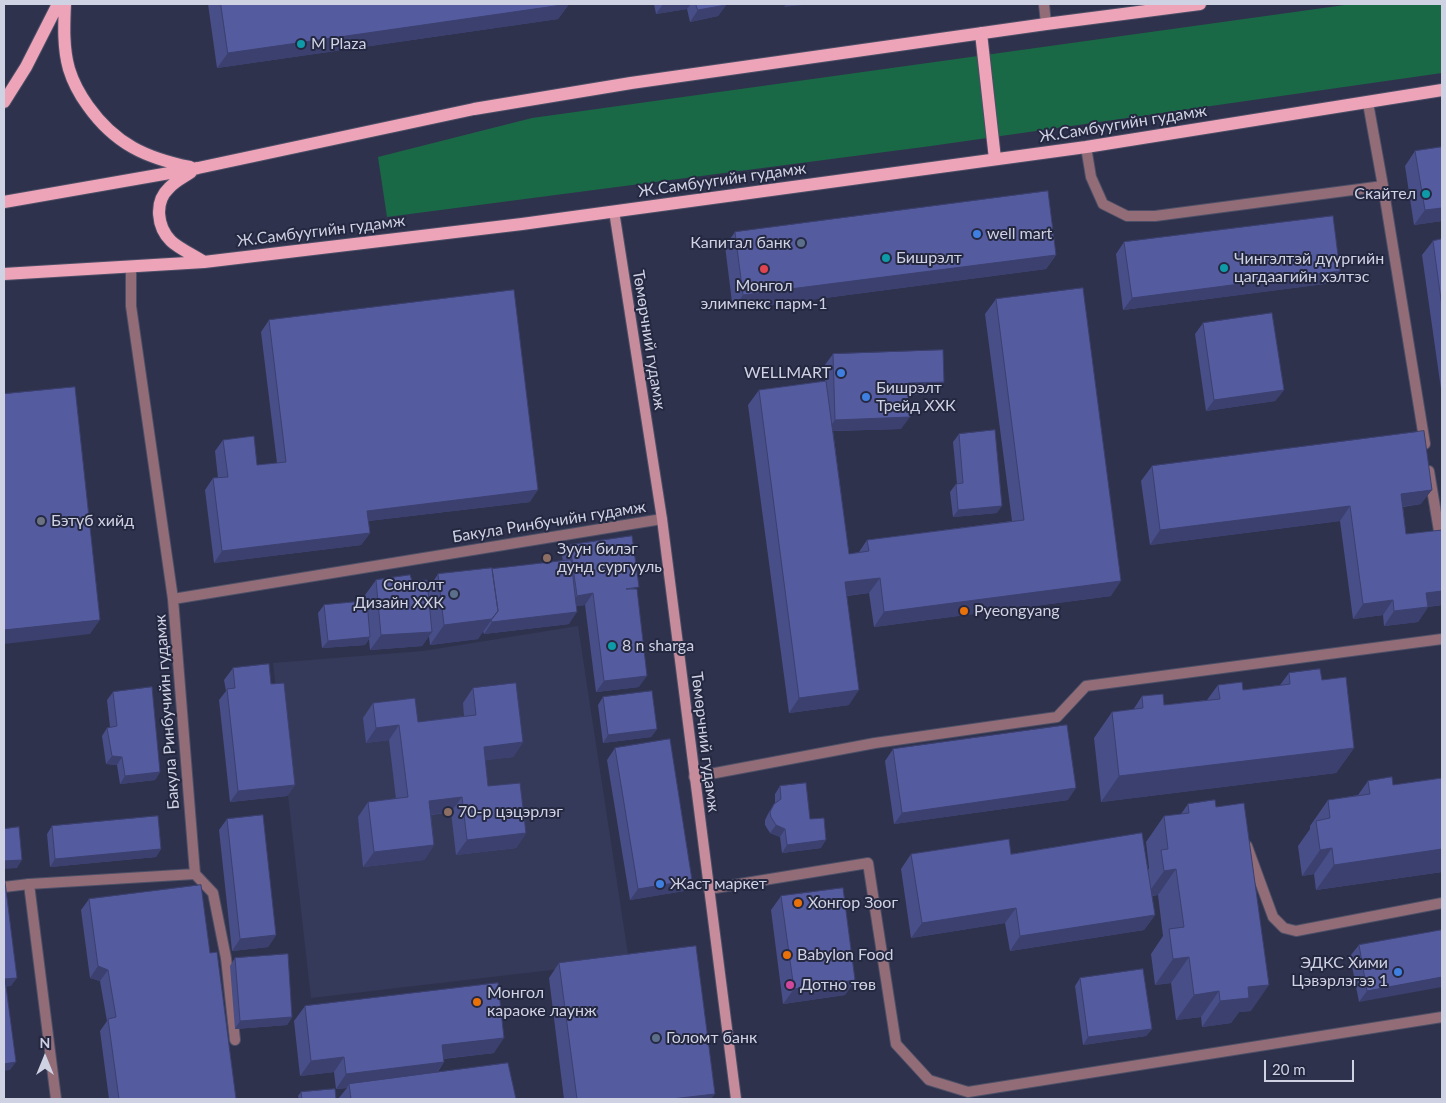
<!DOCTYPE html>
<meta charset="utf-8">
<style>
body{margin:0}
#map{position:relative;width:1446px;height:1103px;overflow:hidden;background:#2f324c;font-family:Lato,sans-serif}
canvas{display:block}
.frame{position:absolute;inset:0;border:5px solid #cfd2e3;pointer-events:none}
.north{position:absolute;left:20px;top:1033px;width:50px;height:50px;-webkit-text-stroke:4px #252841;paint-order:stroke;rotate:0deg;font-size:14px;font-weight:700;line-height:20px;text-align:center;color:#cfd2e3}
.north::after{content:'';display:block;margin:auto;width:18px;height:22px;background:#cfd2e3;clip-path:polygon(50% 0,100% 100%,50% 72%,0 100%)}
.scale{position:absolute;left:1264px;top:1060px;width:90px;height:22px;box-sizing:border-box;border:2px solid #cfd2e3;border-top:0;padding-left:6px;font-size:15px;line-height:18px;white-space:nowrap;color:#cfd2e3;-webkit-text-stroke:4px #252841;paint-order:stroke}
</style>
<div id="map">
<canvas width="1446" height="1103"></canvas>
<div class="frame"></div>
<div class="north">N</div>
<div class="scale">20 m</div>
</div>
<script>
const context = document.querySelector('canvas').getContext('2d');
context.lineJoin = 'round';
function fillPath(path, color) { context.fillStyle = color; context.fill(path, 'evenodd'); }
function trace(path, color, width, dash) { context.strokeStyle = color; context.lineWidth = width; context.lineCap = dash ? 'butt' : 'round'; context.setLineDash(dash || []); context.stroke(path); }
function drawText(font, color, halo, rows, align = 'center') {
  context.font = font + ' Lato,sans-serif'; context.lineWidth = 4; context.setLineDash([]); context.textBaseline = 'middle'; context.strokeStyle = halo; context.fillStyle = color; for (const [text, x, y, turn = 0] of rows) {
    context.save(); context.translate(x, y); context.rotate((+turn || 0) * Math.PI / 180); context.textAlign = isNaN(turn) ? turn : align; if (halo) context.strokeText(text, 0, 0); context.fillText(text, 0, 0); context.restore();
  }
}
const built = new Path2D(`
 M578,626l51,335 -318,37 -38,-335 150,-12z`);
const green = new Path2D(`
 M1352,4h90v69l-511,73 -544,71 -9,-60 154,-39z`);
const service = new Path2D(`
 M1044,4l2,20
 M1086,147l5,30 12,27 24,12h28l228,-30 -15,-83
 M1383,186l42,258
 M1429,471l12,72
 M694,777l181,-34 182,-26 29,-31 356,-47
 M1247,846l26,71 11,11 12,3 146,-28
 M195,874l18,19 13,65 9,82
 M4,887l25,-3
 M709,889l159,-26 28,181 33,36 39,12 474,-75`);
const minor = new Path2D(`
 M173,599l489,-80
 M56,1099l-27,-215 166,-10 -22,-275 -42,-293v-39`);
const secondary = new Path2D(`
 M614,211l48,308 74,580`);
const primary = new Path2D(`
 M65,4c-1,21 -2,44 4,65 4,13 11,26 19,37 27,38 58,52 102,61
 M981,33l14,126
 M4,102l22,-35 32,-63
 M191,172c-7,5 -16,9 -22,16 -15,14 -12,39 2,53 7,7 24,15 33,21
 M4,202l194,-34 276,-59 157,-26 415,-59 154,-20
 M4,274l200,-12 318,-38 564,-77 356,-57`);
const wall = new Path2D(`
 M208,4h361l-11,15 -341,49z
 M654,4h79l-7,1 -8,11 -28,6 -3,-13 -31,5z
 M1415,151l27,70 -28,4 -9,-59z
 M735,232l321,23 -10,14 -313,41 -8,-64z
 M1442,239v157l-20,-141 11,-14z
 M1124,242l208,41 -209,27 -7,-56z
 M996,299l115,297 -237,31 -5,-34 -22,3 2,109 -60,8 -41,-308 11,-15 66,-9 -1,-15 9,-12 111,28 -8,11 -27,2 -8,34 -68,2 16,123 10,-2 8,-12 145,-19 -27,-207z
 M269,320l261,182 -162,19 2,12 -9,12 -147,18 -9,-73 8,-12h5l-3,-27 8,-11 34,25 20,-2 -16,-131z
 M1203,323l81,67 -9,11 -69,10 -11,-77z
 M959,434l38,79 -44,4 -3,-25 6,-8h1l-4,-42z
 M1152,466l269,38 -18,3 3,27 36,-4v75l-14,2 -10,15 -34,4 -1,-11 -30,4 -13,-98 -190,24 -9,-64z
 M570,545l67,45 2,97 -43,5 -11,-87 -8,1 -8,18 -85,10 -1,-3 -5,8 -48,6 -1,-9 -7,10 -52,4 -1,-11 -4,6 -43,3 -4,-35 6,-8 42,-4 -1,-6 11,-15 36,1 16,8 10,-15 54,-5 71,-8 -1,-5z
 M233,668l38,16 24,101 -8,11 -57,6 -11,-102 7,-9 -2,-11z
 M1289,673l33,7 32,68 -18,25 -235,29 -7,-64 18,-26 21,-2 9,-14 22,9 43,-5 11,-15 25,5 37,-5z
 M473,688l50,54 -10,15 -28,3 3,26 38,47 -10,15 -60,7 -5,-43 -20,3 3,30 -10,15 -61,7 -5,-50 10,-15 28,-3 -7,-59 -23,3 -3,-25 10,-15 45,19 46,-6 -1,-13z
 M113,692l47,80 -5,8 -35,4 -3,-19 -11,-1 -4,-28 5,-8 3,-1 -3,-27z
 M603,697l54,32 -6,8 -48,6 -5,-38z
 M615,748l77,132 -8,11 -54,9 -23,-140z
 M893,749l175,51 -174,24 -9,-63z
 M1442,778v94l-126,18 -2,-16 -12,2 -4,-30 12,-17v-3l18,-26 30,-5 10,-14 25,4z
 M780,786l30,33 11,29 -39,5 -2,-16 -10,-4 -5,-8v-5l4,-8 6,-9v-9z
 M1188,804l63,207 -12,1 -8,11 -29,4 -1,-10 -25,3 -5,-37 -16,2 -4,-31 12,-18 -5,-41 -6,1 3,19 -11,15 -134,21 -5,-28 -94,15 -10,-69 10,-15h100l137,16 1,-2 -3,-26 18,-26 17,-2z
 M227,819l49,116 -8,12 -36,4 -13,-121z
 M52,826l109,23 -5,8 -106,10 -3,-33z
 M781,896l74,84 -10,15 -62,9 -12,-94z
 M89,899l121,54 26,146h-127l-9,-68 7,-10 -7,-40 -10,-3 -9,-68z
 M1442,930l-83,72 -9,-46 9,-11z
 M235,958l57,59 -5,8 -52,4 -5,-63z
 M559,963l152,136h-147l-15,-121z
 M1080,978l72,51 -6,7 -63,9 -8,-59z
 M305,1006l189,47 -51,6 1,3 -7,11 79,26h-178l9,-11 -11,1 -2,-17 -34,4 -6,-55z
 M301,1092l35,7h-37l-1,-3z`);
const shadedWall = new Path2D(`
 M569,4l-11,15 -341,49 11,-15z
 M663,4h28l-4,5 -31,5z
 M786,4h26l-28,3z
 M726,5l-8,11 -28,6 8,-12z
 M1442,208v13l-28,4 11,-15z
 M1056,255l-10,14 -313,41 10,-15z
 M1340,271l-8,12 -209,27 9,-12z
 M944,382l-8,11 -36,2 8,-12z
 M1284,390l-9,11 -69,10 8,-11z
 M910,417l-9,12 -74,2 8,-11z
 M538,490l-8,12 -171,20 8,-11z
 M1432,490l-11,14 -30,4 10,-14z
 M1002,506l-5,7 -44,4 5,-7z
 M1350,506l-10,15 -190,24 10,-15z
 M370,533l-9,12 -147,18 8,-12z
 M880,578l-11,15 -35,4 11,-15z
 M1121,581l-10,15 -237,31 10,-15z
 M1442,591v14l-26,3 10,-15z
 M593,593l-8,12 -16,2 8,-11z
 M1393,600l-10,15 -30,4 10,-15z
 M1428,607l-10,15 -34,4 10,-15z
 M498,611l-20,28 -48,6 14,-20z
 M577,612l-8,12 -85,10 8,-12z
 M100,620l-10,14 -86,10v-14z
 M432,632l-10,14 -52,4 11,-15z
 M370,637l-5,8 -43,3 6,-7z
 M647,676l-8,11 -43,5 8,-11z
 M859,690l-10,15 -60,8 10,-15z
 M399,725l-10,15 -23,3 10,-15z
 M657,729l-6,8 -48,6 5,-8z
 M523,742l-10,15 -40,5 11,-15z
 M1354,748l-18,25 -235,29 18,-26z
 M112,756l10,1 -5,8 -11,-1z
 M160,772l-5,8 -35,4 5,-8z
 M295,785l-8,11 -57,6 8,-11z
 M1076,788l-8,12 -174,24 8,-11z
 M462,797l-11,15 -32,4 10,-15z
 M776,825l9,4 -5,8 -10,-4z
 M526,833l-10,15 -60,7 11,-15z
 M826,840l-5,8 -39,5 5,-8z
 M434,845l-10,15 -61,7 11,-15z
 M1332,848l-18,26 -12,2 18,-26z
 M161,849l-5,8 -106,10 5,-8z
 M1442,849v23l-126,18 18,-25z
 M22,860l-5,8 -13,1v-8z
 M1176,869l-18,26 -12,1 18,-25z
 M692,880l-8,11 -54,9 8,-11z
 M1016,908l-11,15 -94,15 11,-15z
 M1155,915l-11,15 -134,21 10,-15z
 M276,935l-8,12 -36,4 8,-12z
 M1189,957l-18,26 -16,2 18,-26z
 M98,966l10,4 -8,11 -10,-3z
 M1442,977v10l-83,15 8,-11z
 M17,978l-6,8 -7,1 1,-8z
 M855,980l-10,15 -62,9 11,-15z
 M1269,985l-18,26 -12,1 -8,11 -29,4 18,-26 28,-14z
 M1219,991l-18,26 -25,3 18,-25z
 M292,1017l-5,8 -52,4 5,-8z
 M1152,1029l-6,7 -63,9 5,-8z
 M504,1038l-10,15 -63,7 11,-15z
 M344,1057l-10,15 -34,4 11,-15z
 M16,1062l-6,8 -6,1v-7z
 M444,1062l-11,15 -84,7 -2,4 -11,1 10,-15z
 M715,1094l-4,5h-39z`);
const building = new Path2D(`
 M221,4h348l-341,49z
 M696,4h30v1l-28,5z
 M1442,147v61l-17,2 -10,-59z
 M1048,191l8,64 -313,40 -8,-63z
 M1333,216l7,55 -208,27 -8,-56z
 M1442,239v68l-9,-66z
 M1083,288l38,293 -237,31 -4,-34 -35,4 14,108 -60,8 -40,-308 67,-9 23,173 20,-3 -2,-11 157,-20 -28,-221z
 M514,290l24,200 -171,21 3,22 -148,18 -9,-73 15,-1 -5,-37 31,-4 3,29 29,-3 -17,-142z
 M1272,313l12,77 -70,10 -11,-77z
 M943,350l1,32 -36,1 2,34 -75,3 -2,-66z
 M75,387l25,233 -96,10v-236z
 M995,430l7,76 -44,4 -2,-26 7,-1 -4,-49z
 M1424,431l8,59 -31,4 5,40 36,-4v61l-16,2 2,14 -34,4 -1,-11 -30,4 -13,-98 -190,24 -8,-64z
 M632,536l7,51 -13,2h11l10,87 -43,5 -11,-88 -16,3 -7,-51z
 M571,560l6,52 -85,10 -1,-2 7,-9 -6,-42z
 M492,568l6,43 -6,8 -48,6 -6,-51z
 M410,575l2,6 15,-1 5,52 -51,3 -5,-55z
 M367,601l3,36 -42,4 -4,-36z
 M269,664l2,20 13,-1 11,102 -57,6 -11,-102 8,-1 -2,-20z
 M1320,669l2,11 24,-3 8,71 -235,28 -7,-64 31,-4 -1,-12 21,-2 1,11 56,-6 -2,-14 24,-3 1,8 47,-6 -1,-11z
 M516,683l7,59 -39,5 4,39 32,-3 6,50 -59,7 -5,-43 -33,4 5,44 -60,7 -6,-50 40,-5 -9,-72 -23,3 -3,-25 42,-5 3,24 58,-7 -3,-27z
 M152,687l8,85 -35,4 -3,-19 -10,-1 -5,-28 10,-2 -4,-34z
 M652,691l5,38 -49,6 -5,-38z
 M1067,725l9,63 -174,25 -9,-64z
 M670,739l22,141 -54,9 -23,-141z
 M1392,777l1,8 49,-7v71l-108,16 -2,-17 -12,2 -4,-29 14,-3 -2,-18 42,-6 -2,-13z
 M806,783l4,36 14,-1 2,22 -39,5 -2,-16 -9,-4 -5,-8 -1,-5 4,-8 7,-5 -1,-13z
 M1215,800l1,7 28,-4 25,182 -21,2 1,11 -29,3 -1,-10 -25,4 -5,-38 -16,2 -4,-30 15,-2 -8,-58 -12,2 -3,-21 7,-1 -4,-33 25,-3 -1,-9z
 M263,815l13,120 -36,4 -13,-120z
 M158,816l3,33 -106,10 -3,-33z
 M19,827l3,33 -18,1v-32z
 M1142,833l13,82 -135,21 -4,-28 -94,15 -11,-69 98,-15 2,15z
 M4,882h1l12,96 -12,1 11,83 -12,2z
 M201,885l9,68 7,-1 19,147h-117l-11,-80 8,-2 -8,-47 -10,-4 -9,-67z
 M843,888l12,92 -61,9 -13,-93z
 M1442,930v47l-75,14 -8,-46z
 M696,946l19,148 -43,5h-95l-18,-136z
 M288,954l4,63 -52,4 -5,-63z
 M1143,969l9,60 -64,8 -8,-59z
 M498,983l6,55 -62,7 2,17 -98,12 -2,-17 -33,4 -6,-55z
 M508,1063l8,36h-165l-2,-15z
 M335,1089l1,10h-34l-1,-7z`);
const markers = [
 [301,44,5,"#0f9aa8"],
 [1426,194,5,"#0f9aa8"],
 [977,234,5,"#3f7fe0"],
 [801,243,5,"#5c6f8a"],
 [886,258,5,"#0f9aa8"],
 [1224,268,5,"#0f9aa8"],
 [764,269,5,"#e0444e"],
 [841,373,5,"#3f7fe0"],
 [866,397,5,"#3f7fe0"],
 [41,521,5,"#6b7280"],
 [547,558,5,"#8d6e63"],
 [454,594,5,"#5c6f8a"],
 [964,611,5,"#e8710a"],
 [612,646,5,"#0f9aa8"],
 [448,812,5,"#8d6e63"],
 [660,884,5,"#3f7fe0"],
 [798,903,5,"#e8710a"],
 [787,955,5,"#e8710a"],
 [1398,972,5,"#3f7fe0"],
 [790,985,5,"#d1479c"],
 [477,1002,5,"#e8710a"],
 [656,1038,5,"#5c6f8a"]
];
const poiNames = [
 ["M Plaza",311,44],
 ["Скайтел",1416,194,"right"],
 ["well mart",987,234],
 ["Капитал банк",791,243,"right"],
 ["Бишрэлт",896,258],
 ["Чингэлтэй дүүргийн",1234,259],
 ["цагдаагийн хэлтэс",1234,277],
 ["Монгол",764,286,"center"],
 ["элимпекс парм-1",764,304,"center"],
 ["WELLMART",831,373,"right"],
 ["Бишрэлт",876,388],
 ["Трейд ХХК",876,406],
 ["Бэтүб хийд",51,521],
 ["Зуун билэг",557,549],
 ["дунд сургууль",557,567],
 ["Сонголт",444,585,"right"],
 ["Дизайн ХХК",444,603,"right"],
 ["Pyeongyang",974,611],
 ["8 n sharga",622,646],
 ["70-р цэцэрлэг",458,812],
 ["Жаст маркет",670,884],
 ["Хонгор Зоог",808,903],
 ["Babylon Food",797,955],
 ["ЭДКС Хими",1388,963,"right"],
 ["Цэвэрлэгээ 1",1388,981,"right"],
 ["Дотно төв",800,985],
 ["Монгол",487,993],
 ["караоке лаунж",487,1011],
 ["Голомт банк",666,1038]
];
const streetNames = [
 ["Ж.Самбуугийн гудамж",1123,124,-9],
 ["Ж.Самбуугийн гудамж",722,180,-8],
 ["Ж.Самбуугийн гудамж",321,231,-7],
 ["Төмөрчний гудамж",649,340,81],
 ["Бакула Ринбучийн гудамж",549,522,-9],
 ["Бакула Ринбучийн гудамж",167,712,-94],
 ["Төмөрчний гудамж",705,742,83]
];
fillPath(built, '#363a5a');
fillPath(green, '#1a6946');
trace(service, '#4c4f67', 12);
trace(minor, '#4c4f67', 12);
trace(secondary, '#4c4f67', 12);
trace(primary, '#4c4f67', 14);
trace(service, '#926d77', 10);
trace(minor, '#926d77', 10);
trace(secondary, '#c68c9b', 10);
trace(primary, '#eea4b8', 12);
fillPath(wall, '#484e88');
fillPath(shadedWall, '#3b406f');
fillPath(building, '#545b9e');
trace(building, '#3b406f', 1);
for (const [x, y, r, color] of markers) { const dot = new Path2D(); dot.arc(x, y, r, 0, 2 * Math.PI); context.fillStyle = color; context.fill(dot); trace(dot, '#252841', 2); }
drawText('16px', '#cfd2e3', '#252841', poiNames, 'left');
drawText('16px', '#cfd2e3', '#252841', streetNames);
</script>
